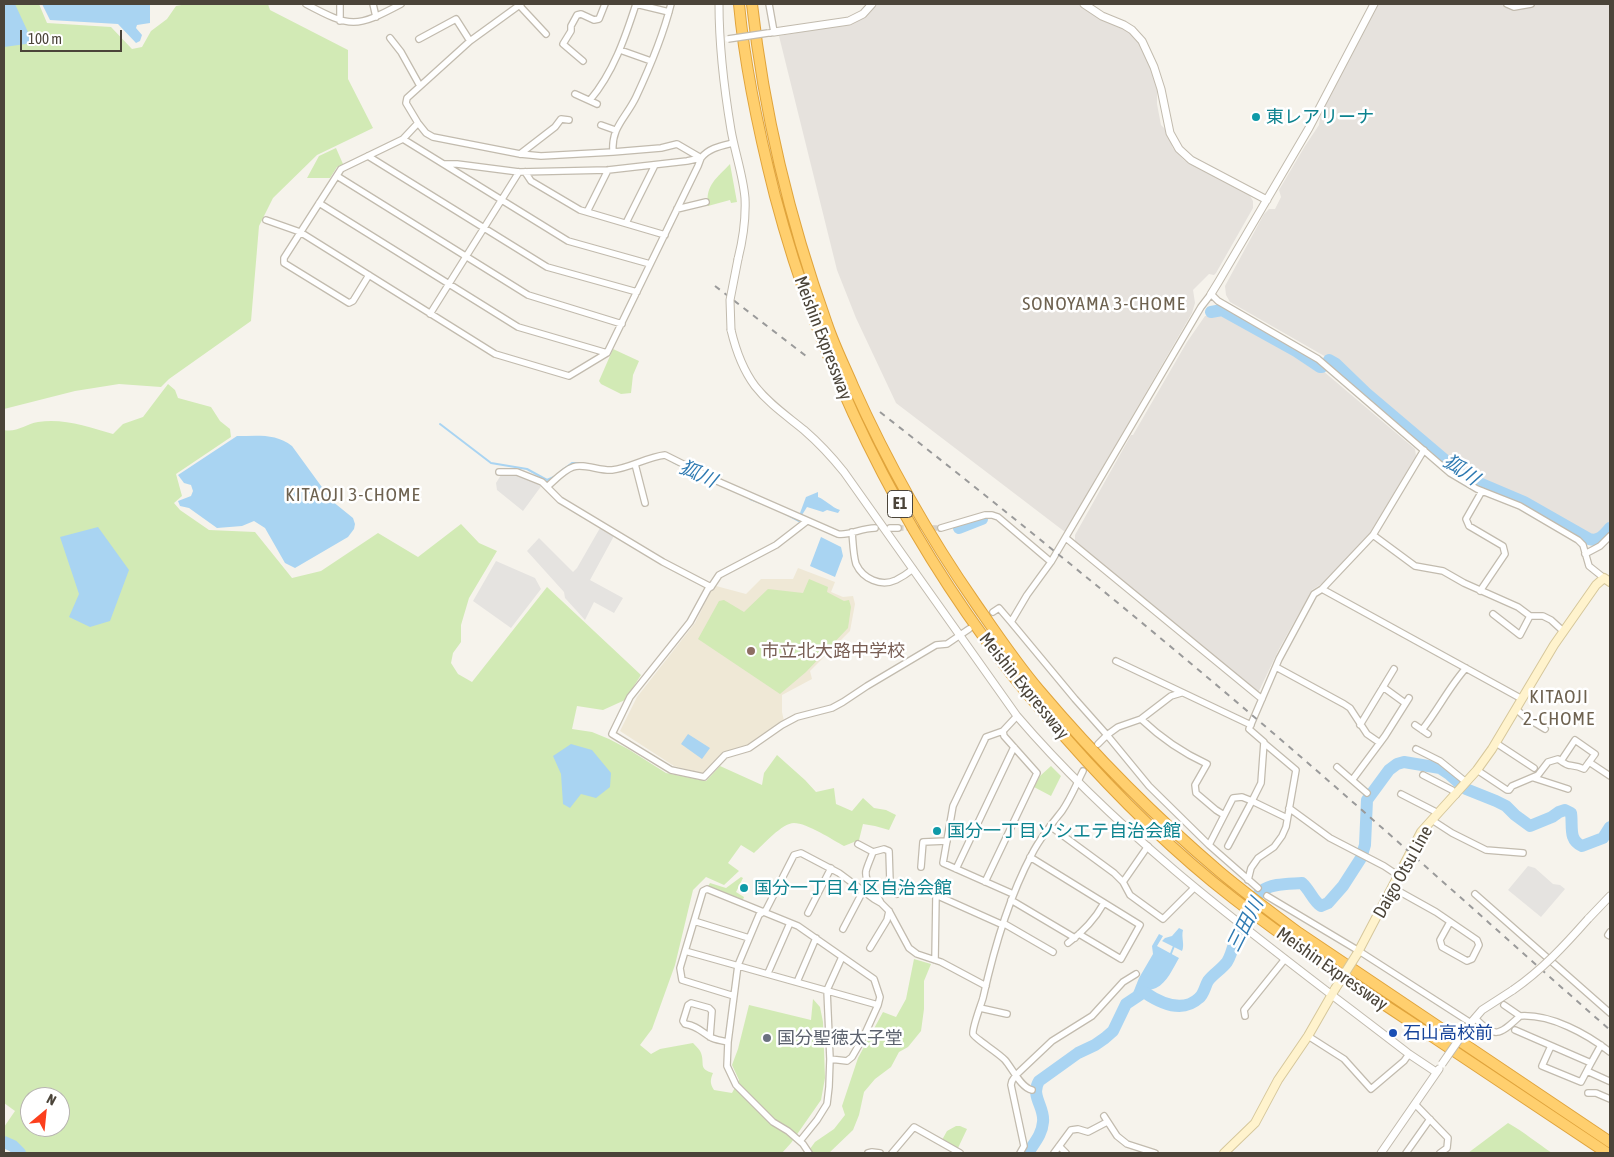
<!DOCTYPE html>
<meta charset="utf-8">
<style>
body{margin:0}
#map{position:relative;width:1614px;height:1157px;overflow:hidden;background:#f6f3ec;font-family:"Asap Condensed",sans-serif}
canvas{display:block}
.frame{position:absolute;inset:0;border:5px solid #4b4439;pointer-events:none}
.north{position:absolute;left:20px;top:1087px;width:50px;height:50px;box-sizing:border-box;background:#fff;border:1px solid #b7b4b0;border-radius:50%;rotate:28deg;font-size:14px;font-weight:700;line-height:20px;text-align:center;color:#4b4439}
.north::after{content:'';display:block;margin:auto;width:18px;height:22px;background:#fc3f1d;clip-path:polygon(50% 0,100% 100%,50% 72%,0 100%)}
.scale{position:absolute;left:20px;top:30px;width:102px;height:22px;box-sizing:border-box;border:2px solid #4b4439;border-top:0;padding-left:6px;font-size:15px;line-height:18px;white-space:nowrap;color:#4b4439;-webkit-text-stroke:4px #fff;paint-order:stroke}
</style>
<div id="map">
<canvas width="1614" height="1157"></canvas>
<div class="frame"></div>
<div class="north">N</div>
<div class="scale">100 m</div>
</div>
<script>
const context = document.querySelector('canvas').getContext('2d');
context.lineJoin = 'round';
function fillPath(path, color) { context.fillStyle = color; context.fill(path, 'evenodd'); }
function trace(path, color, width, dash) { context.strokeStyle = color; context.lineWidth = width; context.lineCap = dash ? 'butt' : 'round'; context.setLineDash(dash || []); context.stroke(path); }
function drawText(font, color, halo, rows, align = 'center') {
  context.font = font + ' "Asap Condensed","Noto Sans JP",sans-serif'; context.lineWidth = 5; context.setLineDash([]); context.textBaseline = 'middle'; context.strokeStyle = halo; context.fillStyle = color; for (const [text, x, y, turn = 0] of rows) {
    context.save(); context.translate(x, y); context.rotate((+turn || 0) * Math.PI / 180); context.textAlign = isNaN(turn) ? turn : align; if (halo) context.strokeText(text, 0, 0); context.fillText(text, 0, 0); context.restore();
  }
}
const industrial = new Path2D(`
 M876,4h203l11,9 32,15 10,6 11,14 10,27 4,15v14l4,21 4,4 8,19 11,12 65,34 4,7v7l-37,65 -2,2 -5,-1 -16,16 2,13 -3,10 -127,219 -169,-129 -40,-85 -19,-48 -58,-234 74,-13 15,-10z
 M1377,4h233v519l-11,14h-5l-74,-40 -32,-13 -22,-11 -126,-108 -110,-63 -4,-7 -1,-9 39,-72 5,-5h6l6,-12 -2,-7 26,-44 14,-21 2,-12z
 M1221,313l101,57 93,79 1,7 -48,80 -42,45 -14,9 -33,59 -20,42h-5l-179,-149v-7l56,-100h2l54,-93 18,-26z`);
const education = new Path2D(`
 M798,568l37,14 -4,10 12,5 10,-1 2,8 -5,27 -40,40 2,8 -30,16v17l2,9 -35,25 -25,7 -19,21 -31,-8 -54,-35 17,-34 58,-74 16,-32 5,-5 30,8 15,-15h32z`);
const green = new Path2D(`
 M4,4h35l8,19 64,4 21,22 10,-2 9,-16 16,-12 9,-13 11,-2h81l2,6 78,40v29l25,49 -56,27 -44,43 -14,28 -8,95 -82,58 -8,8 -42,-3 -44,7 -71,18z
 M336,148l7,16 -6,3 -7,11h-23l12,-22z
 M730,164l7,38 -6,1 -1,-3 -22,6c-3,-21 9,-28 22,-42z
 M613,349l26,12 -6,14 -2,18 -10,1 -20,-10 -2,-3z
 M168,384l7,6 3,8 33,9 9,14 10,8 1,8 -55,37 6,22 -8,7 6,7 29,20 46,2 37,46 29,-7 57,-38 40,24 43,-33 18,19 18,8 -28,47 -8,27v17l-8,11 -2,10 7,11 14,8 75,-95 94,88 -16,25 -22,10 -26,-4 -5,23 20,3 17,7 19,10 38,24 40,8 14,-15 42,19 2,-12 13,-18 28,25 11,12 18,-4 2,16 16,7 11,-13 11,10 12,2 10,5 -7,15 -14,-4 -12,-2 -4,16 -15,6c-11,-6 -37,-23 -50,-23 -12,0 -31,22 -40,30l-13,-8 -13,18 11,8 -15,14 -18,-8 -13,13 -18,75 -23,64 -12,16 11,9 9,-5 33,-6c3,3 7,7 8,10 4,11 -3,16 12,20 -3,7 -3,11 1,17l18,3 7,-13 -7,-15 6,-16 11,-44 62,15 2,-21 7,8 3,15 2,56 -4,22 -30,43 -9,10h-757l-6,-7 -15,-8v-11l11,-16 -11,-8v-673c12,3 22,-6 34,-8 26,-4 50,5 75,12l10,-10 20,-7zM30,1097h30v30h-30z
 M809,579l19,8 -1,5 17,9 5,-1 2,7 -3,21 -42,44 -26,22 -82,-55 21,-38 5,-1 20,12 24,-23 35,4z
 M1051,766l10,10 -10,20 -17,-9 6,-11z
 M741,877l2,1 -7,14 8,5 -2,5 -35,-14 3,-5 16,5z
 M914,959l17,5 -7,17v28l-3,22 -13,16 -9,5 -8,15 -16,12 -11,13 -5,23 -6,15 -24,23h-22l8,-11 19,-13 11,-14 -3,-9 16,-48 25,-46 13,5 10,-18z
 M1508,1123c16,9 29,20 44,30h-84z
 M956,1126h4l7,3 -9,19 -16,-8 5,-9z`);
const parking = new Path2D(`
 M508,472l10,1 24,12 -19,26 -26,-21 -1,-7 5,-8z
 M600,528l14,8 -24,44 33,18 -9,15 -20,-11 -9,18 -20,-22 -1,-6 -37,-41 12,-13 34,34 4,-4z
 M496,561l39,17 6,11 -30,39 -38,-27z
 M1528,866l7,2 18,16 7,1 5,4 -24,28 -33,-27z`);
const water = new Path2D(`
 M4,4h11l18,39 -29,4z
 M42,4h108v19l-13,2 -1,3 6,7 -2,6 -4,2 -18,-19 -68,-4z
 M237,436c20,0 39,-3 55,10l40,55 21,17 2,6 -1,5 -6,8 -53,31 -10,-5 -20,-35 -11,-7 -12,5 -25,2 -28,-20 -9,-2 -2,-5 13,-5 2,-5 -2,-6 -7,-2 -6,-8z
 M818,492v5c8,3 13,10 22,13l-2,3 -11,-3 -4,2 -16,-5 -5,8 -2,-2 6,-16z
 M98,527l31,43 -19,51 -20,6 -21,-10 10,-23 -19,-57z
 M821,537l20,10 2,9 -8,21 -25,-11z
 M688,734l22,14 -8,11 -21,-15z
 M571,744l21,6 19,23 -1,14 -14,11 -15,-4 -11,14 -7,-4 -2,-30 -8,-18z
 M1179,928l4,2c-2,7 2,15 -1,21l-20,-10 3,-3 7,-2z
 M1159,934l4,2 -6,10 22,12c-6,10 -12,25 -23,30 -8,3 -13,3 -20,8l-3,-3 6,-15 14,-24 -1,-8z`);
const stream = new Path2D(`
 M440,424l51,39 36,6 20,11 9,-4
 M673,462l41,20
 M561,471l11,-8h11
 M750,499l16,6
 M786,514l13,7
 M1170,956l4,-10
 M1126,1004l10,-11`);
const river = new Path2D(`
 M1211,312l11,-2 74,41 24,16h2
 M1329,360l7,4 30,29 99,84 59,25 65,37c10,3 15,-4 21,-11
 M959,528l23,-9
 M4,1142l9,4 7,7
 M1028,1153c6,-10 14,-18 15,-31 2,-15 -13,-26 -4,-41l39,-28 17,-8 10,-7 8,-7 13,-27 18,-12c16,11 38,22 55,6 5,-4 6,-12 9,-17 5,-7 14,-12 19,-19 6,-10 7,-21 11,-32 5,-13 13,-30 24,-39 9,-8 29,-7 40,-8 8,7 11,18 19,23l7,-3 15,-17 18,-28 4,-13 2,-45 22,-30 8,-6 7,-2 36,6 9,6 17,15 30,12 10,5 9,9 15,11 22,-9 7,-5 6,-2 6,3c2,13 -3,27 11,33l21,-8 7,-11`);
const minorTunnel = new Path2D(`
 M898,528h43`);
const minor = new Path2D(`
 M306,4c45,24 50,24 95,0
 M373,4l3,13
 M769,4l5,28 -4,1
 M1507,4l7,3 17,-3
 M519,5l27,29
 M340,21v-17
 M390,38l11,14 19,34
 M419,39l37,-20 14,22
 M620,50l31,11
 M583,61l-20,-17 8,-13v-5l6,-11 4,-1 13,6 5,-1 6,-15
 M575,94l22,10
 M590,100c23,-27 35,-62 46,-96l33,8
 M601,125l14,5
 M403,139l165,102 82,23
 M613,152c-2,-25 13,-34 23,-55 14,-30 27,-61 35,-93
 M520,154l35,-27 6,-8 8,1
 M368,156l179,111 90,25
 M444,164h13l62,8 89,-2 79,-9 14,-3c8,-10 20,-12 32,-15
 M525,172l6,9 49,29 85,25
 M337,176l191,119 94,29
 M319,203l199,124 89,26
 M677,209l29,-7
 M587,212l21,-42
 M266,220l34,12 195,122 74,22 38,-23 91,-187 3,-8 -24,-14 -16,4 -48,4 -72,4 -21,-2 -87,-17 -7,-4 -8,-10 -12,-20 1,-5 63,-57 51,-37
 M626,223l29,-58
 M369,275l-16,26 -4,2 -65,-40v-5l57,-89 62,-30 15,-16
 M430,314l89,-142
 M635,464l10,39
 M499,472h18l25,10 18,18 103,62 48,25 8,-12 57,-30 31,-24
 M548,486c7,-6 16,-16 25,-19 10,-4 27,4 39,3 18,-2 35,-13 53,-15l52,26 121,53c11,2 23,-6 37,-6
 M890,528h8
 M941,528l44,-13h7l6,2 53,45
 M852,532c1,10 1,22 4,32 7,15 25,23 40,16 6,-3 12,-7 17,-11
 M1373,535l42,31 28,5 21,12 54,24 12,9h13l8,4 12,11
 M1066,538l196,161
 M1585,554l15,-8 10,-10
 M711,587l-3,2 -18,33 -60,75 -18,37 59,36 33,7 21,-22 24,-7 33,-23 15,-8 35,-9 11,-6 24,-16 69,-41 11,-1 22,-15
 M1322,589l200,110
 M1480,591l25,-37 -2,-8 -34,-20 -3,-7 16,-28
 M993,612l6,-4 12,14
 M1493,614l27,21 10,-19
 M1116,661l135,64
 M1276,667l68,37 6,4 17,26 13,9
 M1383,687l22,16
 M1181,693l-10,3 -30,23 -23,8 -11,8 42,51 60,59 24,-47 9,-1 10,4 9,-18 3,-41 -15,-13 30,-70 35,-65 8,-5 51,-54 51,-85
 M1516,709l9,8 20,12
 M1141,719c19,18 42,34 66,45l-12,21 1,8 20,17 8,5
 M1360,725l34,-56
 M1415,725l13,9
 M1422,730c16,-20 27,-43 44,-62
 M1496,743l38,25
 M1098,744l9,-9 -32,-36 -64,-77 16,-27 24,-33 150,-255 10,-13 7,7 100,58 132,114 27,16 43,17 58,34 5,5 6,21 15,12
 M1416,749l24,12 26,21
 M1589,762l21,14
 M1337,767l30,26
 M1477,770l30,20h2l3,-4 26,-11 10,-13 10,-3c3,2 7,5 10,6 7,1 10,1 16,4l11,-15 -20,-14 -14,21
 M1423,775l29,15 4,5
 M1534,778l34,11
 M1353,779l32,-43 24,-38
 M1401,794l37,19
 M1289,808l41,30 54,28 15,10
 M1432,820l20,13 34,17 37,3
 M1050,826l64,47 9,9 7,13 33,24 31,-31
 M858,844l15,8 11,-3 5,2 1,31 7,12
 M1209,845l49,43
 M1228,846l24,-45 35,17
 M873,852c-2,6 -5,12 -7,19 -2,11 11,22 15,32
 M1030,857l110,68 -19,34 -42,-25
 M921,867l2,-25 24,-1
 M956,869l58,-122
 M1248,880l3,-12 7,-10 16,-11 8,-11 4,-9 10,-57 -32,-27
 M985,882l52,-109 -33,-37 -1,-5
 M1123,882l25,-36
 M1393,888l43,24 41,28 2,5 -7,14 -5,2 -25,-14 -2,-7 10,-18
 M927,891l76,34
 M1013,894l-70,-31 10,-57 33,-69 17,-6 14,-15
 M1475,894l135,119
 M1267,896l92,55 112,72
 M1011,900l64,38
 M808,913l23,-45
 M694,921l55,17
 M1003,923l50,29
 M843,929l20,-38
 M1610,932l-2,3 2,1
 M1068,943c15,-11 27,-24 36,-40
 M870,948l17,-28 2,-9
 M685,951l193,54
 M935,960l1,-65
 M768,973l22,-50
 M797,982l19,-44
 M734,996l-52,-16 -2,-12 23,-77 4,-2 91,37 76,53 6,18 -2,8 -15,33 -11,19 -5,4 -17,-2
 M1504,1005l16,11
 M980,1008l27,6
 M1245,1016l-1,-6 41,-51
 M1475,1018c21,22 25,16 45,-2 31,-2 67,18 90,36
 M1515,1030l76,33 -10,19 -39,-16 9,-20
 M1308,1036l36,23 27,30 33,-28 5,-7
 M710,1037l2,-26 -3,-3 -18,-5 -3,2 -5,16 2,3c13,2 16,8 27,14 5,2 11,3 16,4
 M1591,1063l10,-18
 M1587,1071l22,10
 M1032,1090c-11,-2 -20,-22 -27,-30 -6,-7 -31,-22 -32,-26 -1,-6 8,-29 10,-36 11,-50 25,-99 49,-144 8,-16 19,-29 30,-43 9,-13 14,-26 21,-40
 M1588,1093h8l14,6
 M1415,1104l33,34 -1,10 -7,5
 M1104,1116l13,20 10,8 28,9
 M800,1141l17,-21 10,-16 2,-17 1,-28 -3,-69 15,-33
 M1059,1146l7,7
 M809,1153l-6,-9 -15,-13 -15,-9 -37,-37 -9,-19 1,-24 10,-77 21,-50 7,-5 28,-55 7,-2 38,20 35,26 7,4 8,8 20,37 8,6 24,8 45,24
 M868,1153l4,-1 8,1
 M892,1153l22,-26 46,26
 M1020,1153l4,-7 -13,-61 1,-4 4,-6 36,-34 40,-25 31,-34 13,-8
 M1054,1153l17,-23 7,-1 10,3 19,-10
 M1406,1153l24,-34`);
const tertiary = new Path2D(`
 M719,4c0,42 5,84 12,126 4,23 12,45 14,68 1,21 -2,41 -7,61
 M1084,4l18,12 22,9 8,5 10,11 12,26 7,22 9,44 9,16 12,11 76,40
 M774,32l75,-11 14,-7 9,-10
 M1211,294l8,-13 90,-153 65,-124
 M731,330c5,21 12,40 24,56 14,18 32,30 49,44 15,13 28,27 40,42l173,244c113,132 256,233 392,338l27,18
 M1588,919l22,-23
 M1469,1025l13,-15 31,-20
 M1381,1153l58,-84`);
const secondary = new Path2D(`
 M1357,954l64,-122 56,-62 15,-21 62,-104 42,-60 8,-7 6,4
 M1224,1153l31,-30 23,-43 30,-44 27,-47`);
const motorway = new Path2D(`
 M739,4c6,65 20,129 36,192 45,170 124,332 231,471 18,24 39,47 58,69 52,59 107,114 169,162 55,43 114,82 173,121 67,45 134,89 201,134
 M752,4c12,109 38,217 75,320 7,21 17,41 26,62 34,76 75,149 123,218 20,29 40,59 63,86 55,65 115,126 181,182 25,21 52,41 79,61l311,209`);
const rail = new Path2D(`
 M715,286l91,70
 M880,412c159,125 315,252 467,385 88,77 175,156 263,233`);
const minorBridge = new Path2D(`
 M728,39l40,-6`);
const tertiaryBridge = new Path2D(`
 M731,330l-1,-30 8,-41
 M1513,990c29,-20 52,-45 75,-71
 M1442,1064l27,-39`);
const secondaryBridge = new Path2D(`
 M1335,989l22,-35`);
const markers = [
 [1256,117,5,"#0f9aa8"],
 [751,651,5,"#8d6e63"],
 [937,831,5,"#0f9aa8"],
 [744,888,5,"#0f9aa8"],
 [1393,1033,5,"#1a4fb4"],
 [767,1038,5,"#6b7280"]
];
const shields = [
 [900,504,25]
];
const shieldNames = [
 ["E1",900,504]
];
const cultureNames = [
 ["東レアリーナ",1266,117],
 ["国分一丁目ソシエテ自治会館",947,831],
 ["国分一丁目４区自治会館",754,888]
];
const streetNames = [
 ["Meishin Expressway",823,338,69],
 ["Meishin Expressway",1024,686,51],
 ["Daigo Otsu Line",1403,872,-61],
 ["Meishin Expressway",1332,969,35]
];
const educationNames = [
 ["市立北大路中学校",761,651]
];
const transitNames = [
 ["石山高校前",1403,1033]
];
const worshipNames = [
 ["国分聖徳太子堂",777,1038]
];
const neighbourhoodNames = [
 ["SONOYAMA 3-CHOME",1104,304],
 ["KITAOJI 3-CHOME",353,495],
 ["KITAOJI",1559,697],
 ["2-CHOME",1559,719]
];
const waterNames = [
 ["狐川",1461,470,34],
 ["狐川",698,474,25],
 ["三田川",1245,925,-63]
];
fillPath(industrial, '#e6e2dd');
fillPath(education, '#efe8d6');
fillPath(green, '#d2eab5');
fillPath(parking, '#e5e3e0');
fillPath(water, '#a9d4f2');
trace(stream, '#a9d4f2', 2);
trace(river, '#a9d4f2', 12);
trace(minorTunnel, '#d4d0c8', 5.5, [5.5, 3]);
trace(minor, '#c2bbae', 8);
trace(tertiary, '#c2bbae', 9);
trace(secondary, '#d6c79b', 10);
trace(motorway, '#e0a43c', 12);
trace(minor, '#fff', 5.5);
trace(tertiary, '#fff', 7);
trace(secondary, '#fff3cd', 8);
trace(motorway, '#ffcf6e', 10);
trace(rail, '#9a9a9a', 2, [6, 6]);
trace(minorBridge, '#c2bbae', 8, []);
trace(tertiaryBridge, '#c2bbae', 9, []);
trace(secondaryBridge, '#d6c79b', 10, []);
trace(minorBridge, '#fff', 5.5);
trace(tertiaryBridge, '#fff', 7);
trace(secondaryBridge, '#fff3cd', 8);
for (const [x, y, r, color] of markers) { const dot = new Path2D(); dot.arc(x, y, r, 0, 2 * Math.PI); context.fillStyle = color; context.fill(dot); trace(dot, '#fff', 2); }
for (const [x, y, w] of shields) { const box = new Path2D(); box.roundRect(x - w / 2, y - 13.5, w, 27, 4); context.fillStyle = '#fff'; context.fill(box); trace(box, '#4b4439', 1); }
drawText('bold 16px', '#4b4439', null, shieldNames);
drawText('18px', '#0d838f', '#fff', cultureNames, 'left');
drawText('18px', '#4b4439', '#fff', streetNames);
drawText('18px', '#785e54', '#fff', educationNames, 'left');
drawText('18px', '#164399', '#fff', transitNames, 'left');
drawText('18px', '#5b616d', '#fff', worshipNames, 'left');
context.letterSpacing = '1px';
drawText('19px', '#6e6250', '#fff', neighbourhoodNames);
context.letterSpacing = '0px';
drawText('italic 19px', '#2e7ab2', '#fff', waterNames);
</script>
